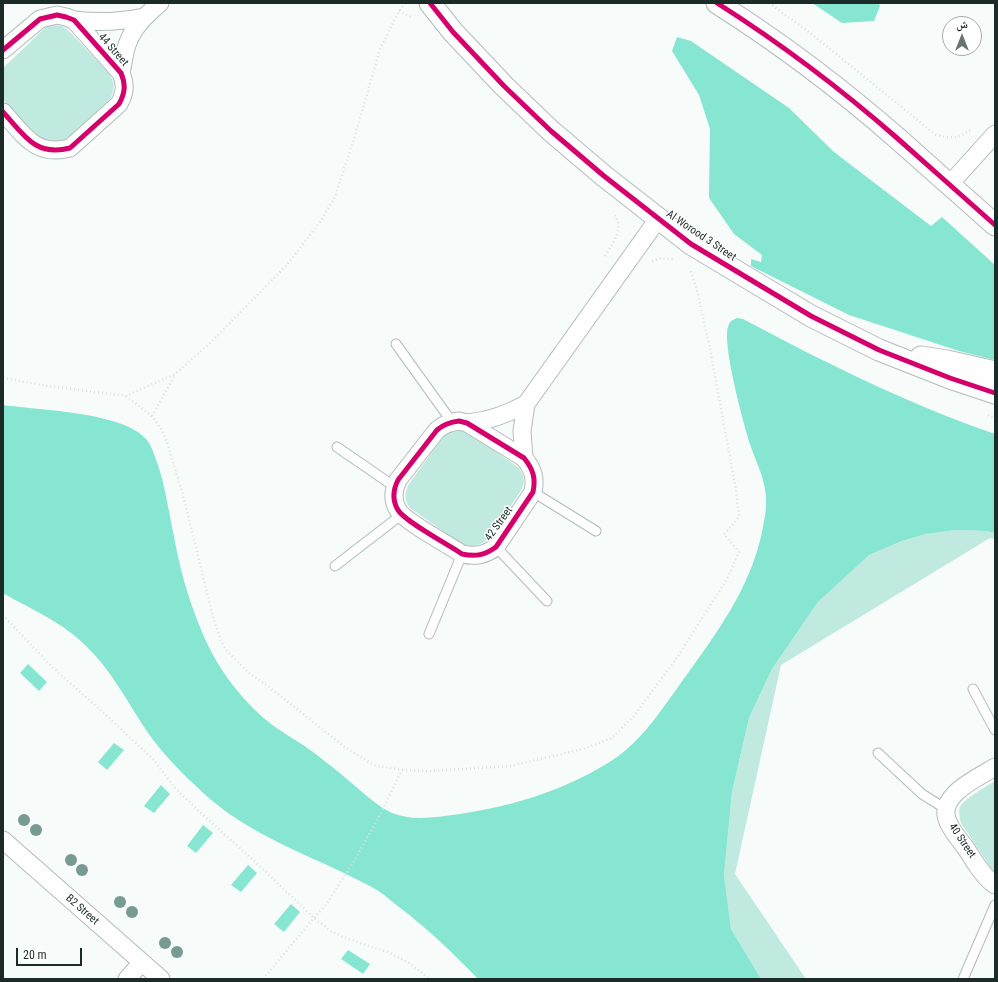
<!DOCTYPE html>
<meta charset="utf-8">
<style>
body{margin:0}
#map{position:relative;width:998px;height:982px;overflow:hidden;background:#f7fbfa;font-family:"Roboto Condensed","Noto Naskh Arabic",sans-serif}
canvas{display:block}
.frame{position:absolute;inset:0;border:4px solid #1b2b27;pointer-events:none}
.north{position:absolute;left:942px;top:16px;width:40px;height:40px;box-sizing:border-box;background:#fff;border:1px solid #a4aaa9;border-radius:50%;rotate:0deg;font-size:11px;font-weight:700;line-height:16px;text-align:center;color:#1b2b27}
.north::after{content:'';display:block;margin:auto;width:14px;height:18px;background:#687471;clip-path:polygon(50% 0,100% 100%,50% 72%,0 100%)}
.scale{position:absolute;left:16px;top:948px;width:66px;height:18px;box-sizing:border-box;border:2px solid #1b2b27;border-top:0;padding-left:5px;font-size:12px;line-height:14px;white-space:nowrap;color:#1b2b27;-webkit-text-stroke:3px #fff;paint-order:stroke}
</style>
<div id="map">
<canvas width="998" height="982"></canvas>
<div class="frame"></div>
<div class="north">ش</div>
<div class="scale">20 m</div>
</div>
<script>
const context = document.querySelector('canvas').getContext('2d');
context.lineJoin = 'round';
function fillPath(path, color) { context.fillStyle = color; context.fill(path, 'evenodd'); }
function trace(path, color, width, dash) { context.strokeStyle = color; context.lineWidth = width; context.lineCap = dash ? 'butt' : 'round'; context.setLineDash(dash || []); context.stroke(path); }
function drawText(font, color, halo, rows, align = 'center') {
  context.font = font + ' "Roboto Condensed",sans-serif'; context.lineWidth = 3; context.setLineDash([]); context.textBaseline = 'middle'; context.strokeStyle = halo; context.fillStyle = color; for (const [text, x, y, turn = 0] of rows) {
    context.save(); context.translate(x, y); context.rotate((+turn || 0) * Math.PI / 180); context.textAlign = isNaN(turn) ? turn : align; if (halo) context.strokeText(text, 0, 0); context.fillText(text, 0, 0); context.restore();
  }
}
const green = new Path2D(`
 M54,25l8,1 8,6 39,41c6,10 6,16 1,26l-46,43 -7,3 -17,-6 -37,-39v-32l43,-41z
 M459,429l9,3 51,36c6,9 6,14 2,23l-35,50c-8,5 -14,6 -23,4l-53,-37c-6,-9 -6,-14 -1,-24l34,-47 6,-6z
 M956,530l30,1 9,2v6l-5,-1 -209,127 -46,209 71,105h-45l-30,-50 -7,-54 8,-83 17,-74 23,-49 26,-38 20,-29 33,-31 18,-16 33,-14 24,-7z
 M995,781v93l-34,-51c-1,-5 -3,-12 -1,-16 4,-8 27,-21 35,-26z`);
const water = new Path2D(`
 M812,3h67l1,3 -6,15 -32,2z
 M677,37l14,4 98,67 45,44 97,74 11,-9 53,48v95l-36,-9 -110,-36 -98,-49v-7l10,3 1,-7 -28,-21 -25,-36 1,-69 -11,-34 -27,-44z
 M737,318l6,1c81,43 165,85 252,115v99l-9,-2 -30,-1 -30,4 -24,7 -33,14 -51,47 -46,67 -23,49 -17,74 -8,83 7,54 30,50h-283c-25,-26 -50,-50 -79,-72 -7,-5 -14,-12 -22,-17 -55,-31 -118,-49 -167,-91 -18,-16 -42,-39 -56,-58 -23,-31 -39,-67 -67,-94 -24,-25 -55,-37 -84,-54v-188c35,5 120,7 143,34 4,4 7,12 9,18 10,25 13,52 19,79 5,30 14,62 26,91 14,36 37,68 66,93 12,10 27,18 40,27 14,10 29,22 42,33 12,10 30,27 44,33 17,7 36,5 53,3 60,-7 122,-25 172,-59 27,-19 47,-51 66,-77 33,-46 67,-91 79,-148 2,-11 5,-23 4,-34 -1,-20 -9,-33 -15,-51 -7,-21 -29,-103 -23,-120 2,-6 3,-6 9,-9z
 M28,664l19,18 -8,9 -19,-18z
 M114,743l10,7 -17,20 -9,-8z
 M161,785l9,9 -16,19 -10,-7z
 M203,825l10,8 -17,20 -9,-7z
 M248,865l9,8 -16,19 -10,-7z
 M291,904l9,8 -16,20 -10,-8z
 M348,950l22,14 -7,10 -22,-15z`);
const path = new Path2D(`
 M769,3l40,29 127,103c15,3 21,5 34,-5
 M399,11l14,7
 M605,256c9,-15 20,-27 8,-44
 M652,261l10,-3 11,1
 M3,378l45,8 78,10 49,-22 34,-30 77,-78 34,-44 14,-23 20,-60 26,-90 19,-38 6,-8
 M126,396l26,20 10,14 5,12 17,57 29,118 8,24 6,10 23,23 19,13 77,61 28,17 28,5 26,1 82,-5 73,-17 29,-11 22,-22 44,-60 49,-77 12,-27 -15,-18 15,-17 -3,-27 -26,-141 -13,-59 -7,-21
 M988,415l7,3
 M152,416l23,-41
 M3,615l49,52 54,48 48,45 21,28 27,26 50,45 62,59 17,13 17,8 40,13 21,11 21,16
 M263,979l51,-61 12,-13 28,-44 25,-44 23,-47`);
const service = new Path2D(`
 M396,344l56,78
 M337,447l58,40
 M533,492l63,39
 M496,547l51,54
 M335,566l66,-51
 M429,634l33,-80
 M973,689l22,41
 M878,753l44,41 24,15
 M963,979l32,-74`);
const minor = new Path2D(`
 M74,20c24,3 46,2 70,-3
 M3,50l37,-31 17,-4 9,2 8,3 47,53c5,12 4,20 -2,31l-49,44c-35,9 -46,-13 -67,-36
 M121,73c2,-9 3,-19 6,-28 6,-18 19,-30 33,-42
 M949,185l46,-51
 M459,421l8,2 57,35c9,11 12,20 9,34l-37,55c-11,8 -20,10 -34,7 -13,-9 -58,-33 -64,-44 -6,-10 -5,-20 0,-30l39,-50c7,-6 13,-8 22,-9z
 M467,423c22,-2 39,-8 59,-19
 M524,458l-2,-27 4,-27 132,-185
 M995,767c-17,11 -59,28 -47,55 4,9 11,17 17,25 9,13 17,29 30,38
 M3,840l158,139
 M127,979l15,-17`);
const tertiary = new Path2D(`
 M430,3l23,29 51,54 47,45 53,45 87,68 120,72 68,34 71,28 45,15
 M717,3c63,40 124,86 180,135 33,29 65,58 98,87
 M921,357l26,4 48,11`);
const cycleway = new Path2D(`
 M430,3l23,29 51,54 47,45 53,45 87,68 120,72 68,34 71,28 45,15
 M717,3c63,40 124,86 180,135 33,29 65,58 98,87
 M3,50l37,-31 17,-4 9,2 8,3 47,53c5,12 4,20 -2,31l-49,44c-35,9 -46,-13 -67,-36
 M459,421l8,2 57,35c9,11 12,20 9,34l-37,55c-11,8 -20,10 -34,7 -13,-9 -58,-33 -64,-44 -6,-10 -5,-20 0,-30l39,-50c7,-6 13,-8 22,-9z`);
const trees = [
 [24,820],
 [36,830],
 [71,860],
 [82,870],
 [120,902],
 [132,912],
 [165,943],
 [177,952]
];
const streetNames = [
 ["44 Street",113,50,49],
 ["Al Worood 3 Street",701,236,34],
 ["42 Street",499,524,-54],
 ["40 Street",962,841,56],
 ["B2 Street",82,910,41]
];
fillPath(green, '#c0eae0');
fillPath(water, '#86e6d2');
trace(service, '#b3bcba', 11);
trace(minor, '#b3bcba', 19);
trace(tertiary, '#b3bcba', 23);
trace(path, '#dddfde', 2.5, [1, 3]);
trace(service, '#fefefe', 9);
trace(minor, '#fefefe', 17);
trace(tertiary, '#fefefe', 21);
trace(cycleway, '#d6006c', 5);
context.fillStyle = '#779a93';
for (const [x, y] of trees) { context.beginPath(); context.arc(x, y, 6, 0, 2 * Math.PI); context.fill(); }
drawText('11px', '#1b2b27', '#fff', streetNames);
</script>
